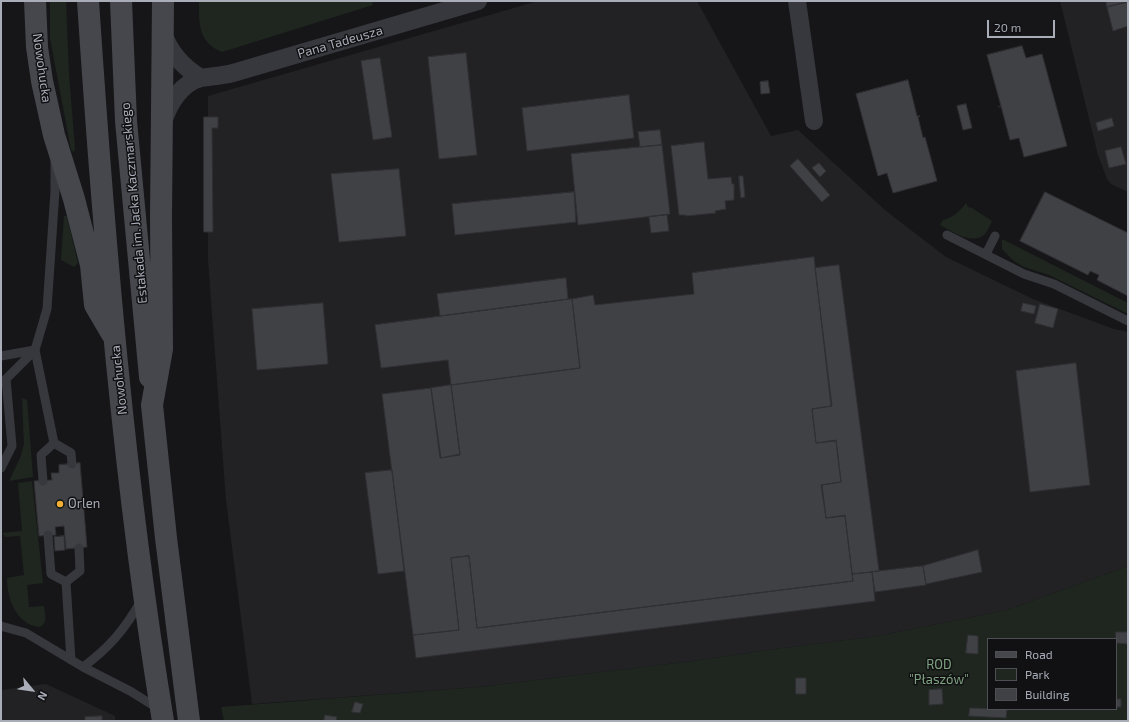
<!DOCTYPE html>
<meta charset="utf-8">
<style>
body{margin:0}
#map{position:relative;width:1129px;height:722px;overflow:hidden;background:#161618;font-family:"Exo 2",sans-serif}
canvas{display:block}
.frame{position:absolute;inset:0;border:2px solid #a8adb8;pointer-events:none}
.legend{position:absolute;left:987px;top:638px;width:130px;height:72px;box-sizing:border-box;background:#111113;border:1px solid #4d4f55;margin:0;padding:5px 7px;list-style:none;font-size:12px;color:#a8adb8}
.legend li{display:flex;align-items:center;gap:8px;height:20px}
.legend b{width:20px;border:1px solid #4d4f55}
.north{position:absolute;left:12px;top:670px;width:40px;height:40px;-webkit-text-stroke:3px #111113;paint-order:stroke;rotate:119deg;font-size:11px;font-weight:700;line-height:16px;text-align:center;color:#a8adb8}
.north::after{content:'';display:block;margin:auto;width:14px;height:18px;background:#a8adb8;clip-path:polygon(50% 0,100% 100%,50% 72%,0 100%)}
.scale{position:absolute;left:987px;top:20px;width:68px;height:18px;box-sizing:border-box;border:2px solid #a8adb8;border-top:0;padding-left:5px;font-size:12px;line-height:14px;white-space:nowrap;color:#a8adb8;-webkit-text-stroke:3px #111113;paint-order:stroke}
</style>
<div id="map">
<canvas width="1129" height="722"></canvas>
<div class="frame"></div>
<ul class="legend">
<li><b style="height:5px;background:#45474d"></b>Road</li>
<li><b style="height:11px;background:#1e261f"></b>Park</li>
<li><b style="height:11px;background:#404145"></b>Building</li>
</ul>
<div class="north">N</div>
<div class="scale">20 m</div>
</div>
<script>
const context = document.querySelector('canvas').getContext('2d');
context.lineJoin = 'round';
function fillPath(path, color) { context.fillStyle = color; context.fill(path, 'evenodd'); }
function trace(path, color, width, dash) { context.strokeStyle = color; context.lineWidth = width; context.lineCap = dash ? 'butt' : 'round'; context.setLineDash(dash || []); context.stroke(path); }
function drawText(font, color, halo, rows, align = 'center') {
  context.font = font + ' "Exo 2",sans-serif'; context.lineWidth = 3; context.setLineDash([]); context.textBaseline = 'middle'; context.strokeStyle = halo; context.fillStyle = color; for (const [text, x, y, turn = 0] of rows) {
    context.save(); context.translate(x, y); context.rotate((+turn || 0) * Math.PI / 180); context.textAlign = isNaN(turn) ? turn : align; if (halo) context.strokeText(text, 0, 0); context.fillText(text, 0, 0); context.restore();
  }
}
const built = new Path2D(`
 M538,1h159l74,135 27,-6 87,80 61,47 87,42 81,30 14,3v234l-121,44 -129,26 -103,13 -82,12 -214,26 -227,17 -26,-204 -18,-240v-164z
 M1060,1h68v191l-17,-8 -4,-5 -9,-24z
 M46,684l69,32v5h-114v-31z`);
const green = new Path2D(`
 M50,1h16l3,73 6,74 -1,4 -3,-2 -21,-112z
 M199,1h173l1,4 -151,47c-24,-10 -23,-28 -23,-51z
 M966,203l2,4 4,1 20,13c-2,4 -4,10 -8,14 -13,10 -33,-4 -44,-10l3,-5c11,-3 16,-8 23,-17z
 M64,216h3l11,47 -4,4 -13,-7z
 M1002,239l126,64v11l-79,-39 -25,-8 -10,-6 -12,-12z
 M22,398l5,2 6,77 -24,4 11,-23 4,-14z
 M32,481l11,102 -16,2 2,22 15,-1c1,8 4,17 -4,21 -24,-2 -33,-29 -33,-49l17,-3 -4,-39 -15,1 -3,-4 20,-2 -4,-48z
 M1128,566v155h-904l-3,-14 258,-20 214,-26 82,-12 103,-13 129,-26zM988,639h128v70h-128z`);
const building = new Path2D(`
 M1106,1h22v1l-21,5z
 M1128,2v24l-15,5 -6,-24z
 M1022,46l4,12 16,-4 25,92 -43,11 -5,-19 -9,2 -9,-34 -3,1 3,-1 -14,-51z
 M466,53l11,102 -38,4 -11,-102z
 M380,58l12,79 -19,3 -12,-79z
 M908,80l9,36h3l-2,1 5,21 2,-1 12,44 -44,12 -6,-20 -9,3 -22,-82z
 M768,81l2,12 -9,1 -1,-12z
 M629,95l5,43 -107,13 -5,-43z
 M966,104l6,24 -9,2 -6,-24z
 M204,117h14v11h-6l1,104h-9z
 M1112,118l2,8 -16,5 -2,-8z
 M660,130l2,15 -22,2 -2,-15z
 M704,142l4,37 23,-2 1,7h2v16l-9,1 1,8 -11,2 1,2 -30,3v-1h-7l-8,-69z
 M662,145l8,69 -92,11 -7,-71z
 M1121,147l5,17 -17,4 -4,-17z
 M798,159l32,36 -8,7 -32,-36z
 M819,163l7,8 -6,6 -8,-9z
 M399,169l7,67 -67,6 -8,-68z
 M739,176h4l2,21 -4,1z
 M574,192l2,30 -121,13 -3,-31z
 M1045,192l83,41v63l-31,-16 2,-5 -9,-4 -2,4 -68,-34z
 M667,215l2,16 -18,2 -2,-16z
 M814,257l17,149 -19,3 4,34 20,-2 5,41 -20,3 5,33 19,-2 8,65 -376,47 -8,-72 -18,2 8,72 -46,5 -31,-241 49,-6 9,70 20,-3 -9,-70 129,-17 -8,-69 21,-4 2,10 99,-11 -2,-21z
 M839,265l40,306 -27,3 -7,-59 -19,3 -4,-33 19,-3 -5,-42 -20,3 -4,-34 20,-3 -17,-138z
 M566,278l2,21 -128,17 -3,-22z
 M572,299l8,69 -129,17 -3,-25 -67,8 -6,-43z
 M323,303l5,61 -71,6 -5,-61z
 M1023,303l13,3 -2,8 -13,-3z
 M1040,304l18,5 -5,19 -18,-5z
 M1076,363l14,122 -60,7 -14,-121z
 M451,385l9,69 -19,4 -10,-70z
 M80,463l7,84 -21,2 -2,-23 -9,1 1,8 -17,1 -5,-55 18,-1 -1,-7h8v-8z
 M392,470l12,101 -26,3 -13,-101z
 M64,536l1,14 -10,1 -1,-14z
 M978,550l4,22 -56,12 -3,-18z
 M469,556l8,72 376,-47 -1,-7 20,-2 3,29 -459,57 -3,-23 46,-5 -8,-72z
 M923,566l3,19 -51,7 -3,-20z
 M1116,632h12v12l-12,-1z
 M968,635l10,1v18l-12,-1z
 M796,678h10v16h-10z
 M942,689l1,15 -14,1v-15z
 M1116,699h5v8h-5z
 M355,702l8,2 -3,9 -8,-1z
 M970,708l37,1 -1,9 -37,-2z
 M325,715l12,2 -1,4h-12z
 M102,716v5h-17v-4z`);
const service = new Path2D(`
 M55,162v29l-8,118 -12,41 19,93 17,10 1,11
 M947,235l77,39 30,10 74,37
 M986,254l9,-18
 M1,356l34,-6
 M2,383l33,-33
 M1,468l11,-22 -6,-67
 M43,481l-2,-26 13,-12
 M48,535l3,39 15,8
 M66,582l5,78
 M66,582l14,-11 -1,-23
 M1,626l25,7 57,34 47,24 29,18
 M83,667c27,-20 41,-37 58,-66`);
const minor = new Path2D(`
 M797,1l17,120
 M163,32c6,20 20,35 38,46
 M163,122c6,-18 18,-39 38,-44 10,-2 21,-2 32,-5l245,-72`);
const secondary = new Path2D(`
 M35,1l2,46 5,34 12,54 20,64 17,66 4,40 17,29
 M88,1c16,241 36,482 75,720
 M121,1l5,120 24,256
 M163,1l-2,215 1,133 -10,56 14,133 23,183`);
const markers = [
 [60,504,4,"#f2b134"]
];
const streetNames = [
 ["Pana Tadeusza",340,42,-16],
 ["Nowohucka",42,68,82],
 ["Estakada im. Jacka Kaczmarskiego",134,203,-95],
 ["Nowohucka",119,380,-96]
];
const poiNames = [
 ["Orlen",68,504]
];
const parkNames = [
 ["ROD",939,665],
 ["\"Płaszów\"",939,680]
];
fillPath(built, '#222225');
fillPath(green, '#1e261f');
fillPath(building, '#404145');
trace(building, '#303034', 1);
trace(service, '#37383d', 9);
trace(minor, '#37383d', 18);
trace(secondary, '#45474d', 22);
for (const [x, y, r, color] of markers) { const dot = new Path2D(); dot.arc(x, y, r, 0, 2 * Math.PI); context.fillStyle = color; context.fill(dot); trace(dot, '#111113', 1.5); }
drawText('13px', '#a8adb8', '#111113', streetNames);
drawText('13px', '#a8adb8', '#111113', poiNames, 'left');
drawText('13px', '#7fa381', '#111113', parkNames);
</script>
